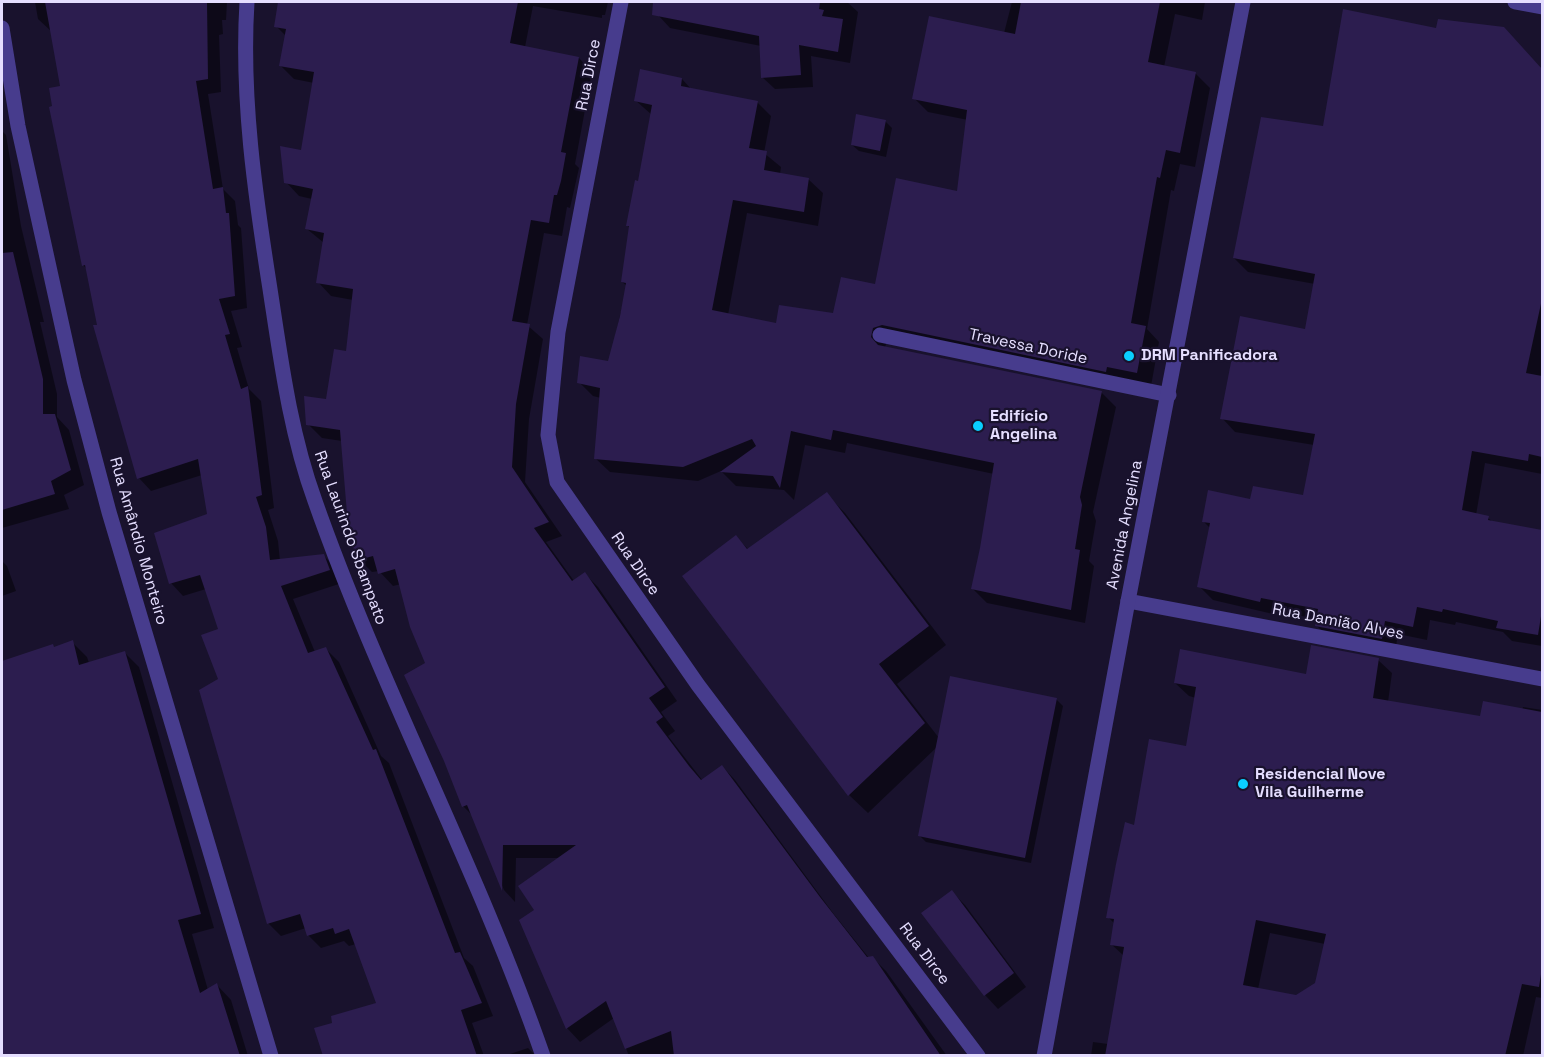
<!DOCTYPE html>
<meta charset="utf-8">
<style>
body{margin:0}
#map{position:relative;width:1544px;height:1057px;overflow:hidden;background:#19122d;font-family:"Space Grotesk",sans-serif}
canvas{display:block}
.frame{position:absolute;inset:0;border:3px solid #e5deff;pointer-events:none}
</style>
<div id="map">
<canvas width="1544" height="1057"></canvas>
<div class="frame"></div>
</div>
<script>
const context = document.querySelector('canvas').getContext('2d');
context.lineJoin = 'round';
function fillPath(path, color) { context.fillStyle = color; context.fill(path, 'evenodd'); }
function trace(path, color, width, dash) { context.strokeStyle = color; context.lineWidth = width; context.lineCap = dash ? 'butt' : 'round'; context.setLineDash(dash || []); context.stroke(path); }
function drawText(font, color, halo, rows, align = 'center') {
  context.font = font + ' "Space Grotesk",sans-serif'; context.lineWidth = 4.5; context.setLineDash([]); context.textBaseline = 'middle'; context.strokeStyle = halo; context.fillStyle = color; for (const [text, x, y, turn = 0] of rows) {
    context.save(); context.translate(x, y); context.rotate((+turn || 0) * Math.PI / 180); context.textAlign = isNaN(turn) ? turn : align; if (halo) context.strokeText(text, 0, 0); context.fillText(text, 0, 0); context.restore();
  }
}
const shadow = new Path2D(`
 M35,2h192l-1,18h-4l1,14 -4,1 2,57 -13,2 15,95 12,12 3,24 3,3 6,80 -16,3 11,36 -5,1 12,41 12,12 13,107 -6,2 10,31 2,20 44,-5 13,13 5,14 -49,16 22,53 11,-3 13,13 42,94 8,7 75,195 9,8 20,50 -21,7 12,33h-160l10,-32 44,-20 -22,-60 -7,2 -5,-5 -23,7 -13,-13 -2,-7 -25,8 -13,-13 -48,-243v-50l-14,-41 -23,7 -12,-13 38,-68 -7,-40 -51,16 -12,-13 -40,-151 -11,-57 -5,-5 -29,-157 7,-21 -9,-55 -14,-13z
 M280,2h328l-3,13h-3v3l-69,-12 -8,41 54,11 13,14 -17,92 4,4 -9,40 -3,-1 -5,29 -18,-3 -17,92 16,14 -14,80 -4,63 37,54 -16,6 28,39 11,-7 13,13 79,114 -16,11 14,19 -7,5 35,45 19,-15 13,14 98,133 36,45 3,-1 14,14 61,85h-318l-15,-38 -34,24 -13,-14 -31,-118 24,-52h-44l-1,44 -11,-12 -30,-73 -11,-11 -36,-142 -26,-80 -8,2 -14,-15 -7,1 -13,-13 -17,-118 -20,-3 -14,-14 19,-23 21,-48 5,-53 -22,-4 -13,-14 6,-39 -17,-14 5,-30 -13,-3 -13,-14 17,-31 11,-68 -20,-4 -13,-13 5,-30 -10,-10z
 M661,2h186l11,10 -8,51 -39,-7 2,31 -38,2 -13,-12 -1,-31 -91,-18 -12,-13z
 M1012,2h193l-3,18 -27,-6 -11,53 32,7 14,14 -15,79 -15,-3 -6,27 -3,-1 -24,139 12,13 -8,44 -264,-44 -2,5 216,45 15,15 -23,105 3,9 -7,40 5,5 -9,57 -98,-20 -15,-15 10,-40 12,-74 -147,-31 -2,10 -40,-8 -11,55 -10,-10 -48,-4 -15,-15 -23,10 -88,-9 -15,-14 6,-60 -8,-2 -14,-14 30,-20 18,-76 -5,-4 8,-54 -3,-3 12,-43 13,-67 -17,-15 47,-21 10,11 65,12 14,14 -7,37 17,14 -1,7 28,5 15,14 -5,33 -71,-13 -19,102 50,10 56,-10 42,-29 82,-93 10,-73 -40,-8 -14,-14 90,-65z
 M1542,108v366l-57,-11 -9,52 12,3 5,4 49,9v115l-30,-5 -9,-9 -47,-10 -1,3 -25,-5 -3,20 -29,-6 -3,18 -65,-13 -13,-13 1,-7 -44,-8 -1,3 -60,-14 -14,-14 12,-57 -8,-8 102,-24 9,-52 -79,-13 -13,-14 84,-87 9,-47 -67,-12 -14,-14 274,-18z
 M885,121l7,7 -6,29 -27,-6 -7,-6z
 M2,131l4,4 15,91 23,96h-4l17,72v23l12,13 15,55 -20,10 5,14 -67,19z
 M826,494l19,19 101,132 -49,39 42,54 117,-39 7,7 -32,157 -105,-21 -6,-6 17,-89 -69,66 -19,-18 -113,-258 13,13z
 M2,561l5,5 9,25 -14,5z
 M72,642l15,15 2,6 36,-10 14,14 75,261 -22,6 16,56 9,-5 14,15 17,56h-246v-380l39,135z
 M1378,660l14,13 -4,29 93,16 41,-8 1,-3 19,3v288l-6,-1 -13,59h-432l2,-14 15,2 16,-88 -13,-12 4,-20 -7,-7 27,-91 52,-78 9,-50 -7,-2 -14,-13 132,-8zM1270,933l55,11 -8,40 -21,13 -38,-8z
 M952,892l13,13 61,82 -28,22 -13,-14z
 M528,1048l8,8h-32z`);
const building = new Path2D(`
 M45,2h162l1,77 -12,2 17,108 10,-2 3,26h3l6,83 -16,3 11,35 -5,1 16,54 7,-3 14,109 -6,2 10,30 4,33 54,-6 6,16 -49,16 27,67 18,-6 47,103 3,-1 79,204 5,-1 22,51 -21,7 16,46h-154l-9,-28 18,-5 -1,-7 45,-13 -27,-74 -14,5 -2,-6 -26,8 -7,-22 -33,10 -68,-234 19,-11 -17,-44 17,-6 -18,-54 -31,9 -15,-51 53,-19 -9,-55 -61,20 -44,-154h4l-12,-60 -3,1 -33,-159 3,-1 -3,-18 11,-2z
 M278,2h240l-8,41 69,14 -18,95 5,1 -5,28 -4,14h-3l-5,28 -18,-3 -19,101 18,3 -14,80 -4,63 37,55 -15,6 38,53 13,-9 80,115 -16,11 14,19 -7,5 33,44 12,14 21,-15 98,132 47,60 6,-1 68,100h-267l-3,-25 -46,18 -19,-48 -40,28 -47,-109 15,-10 -16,-24 58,-41h-73l-1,46 -35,-86 -5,2 -18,-46 -40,-86 21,-12 -15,-36 -15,-58 -17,5 -5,-18 -15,4 -9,-23 -9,-107 -34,-5 -2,-29 22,3 8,-50 12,2 7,-62 -37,-6 8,-50 -19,-4 8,-40 -29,-6 -4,-37 21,4 13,-78 -35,-6 7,-37 -12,-2z
 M653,2h167l-1,7 5,1 -2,6 21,3 -5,33 -39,-7 2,30 -40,3 -2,-42 -107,-21z
 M1021,2h139l-12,60 48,10 -16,81 -14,-3 -6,28 -3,-1 -26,146 15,3 -9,47 -30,-6 -1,5 -224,-47 -9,3 -2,9 7,8 224,46 -22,106 2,8 -7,44 5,1 -9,60 -100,-21 9,-41 14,-85 -161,-33 -2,10 -40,-9 -11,57 -7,-12 -53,-4 36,-26 -4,-7 -69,28 -89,-8 6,-71 -23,-5 3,-27 28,5 12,-45 6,-33 -5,-1 8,-56h-3l9,-46 3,1 14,-76 -18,-4 6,-32 42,9 -1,8 77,15 -9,47 18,3 -3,19 45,8 -5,34 -71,-12 -21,110 64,13 3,-18 54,8 8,-36 34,7 21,-106 61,13 10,-81 -55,-11 17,-83 86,18z
 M1343,9l93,19 2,-9 66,8 38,42v230l-16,74 16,3v81l-13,-3 -1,7 -56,-10 -10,59 27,6 -1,4 54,10v80l-4,25 -42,-7 2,-7 -55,-12 -1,3 -25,-5 -4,20 -28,-6 -3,18 -67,-13 3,-17 -57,-11 -1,4 -63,-15 13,-64 -8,-1 6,-32 42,9 3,-13 50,9 12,-61 -95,-15 20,-103 65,13 10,-55 -82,-16 28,-141 62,9z
 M856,114l30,6 -6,31 -29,-6z
 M13,252l30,127v35h12l16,56 -20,11 4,13 -53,16v-257z
 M827,492l102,134 -50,38 46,59 -77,73 -166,-220 54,-41 11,14z
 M73,640l6,25 46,-14 76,263 -23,6 22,73 17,-10 23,73h-238v-395l51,-17 1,3z
 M1311,645l68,13 -6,40 107,18 3,-15 59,11v256l-3,19 -17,-3 -17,72h-400l19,-109 -14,-2 4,-26 -8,-1 10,-54 9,-42 9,3 15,-86 37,7 10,-59 -22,-4 6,-34 126,25zM1256,920l70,14 -11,49 -19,12 -53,-10z
 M950,676l107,22 -32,160 -107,-22z
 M952,890l62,83 -30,23 -63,-83z`);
const minor = new Path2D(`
 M247,2c-6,95 8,192 23,287 11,72 20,143 45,212 66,188 162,365 228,555
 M621,2l-63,330 -10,103 9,47 141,203 280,371
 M1515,2l27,5
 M2,28l16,98 56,254 35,132 162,544
 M880,335l289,60
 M1128,601l414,78`);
const tertiary = new Path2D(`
 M1044,1056l84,-455 115,-599`);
const markers = [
 [1129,356,6,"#0aceff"],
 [978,426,6,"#0aceff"],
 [1243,784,6,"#0aceff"]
];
const streetNames = [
 ["Rua Dirce",589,75,-79],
 ["Travessa Doride",1028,347,12],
 ["Avenida Angelina",1125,525,-79],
 ["Rua Laurindo Sbampato",350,538,70],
 ["Rua Amândio Monteiro",138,541,74],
 ["Rua Dirce",635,564,55],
 ["Rua Damião Alves",1338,622,11],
 ["Rua Dirce",924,954,53]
];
const poiNames = [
 ["DRM Panificadora",1141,356],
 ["Edifício",990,417],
 ["Angelina",990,435],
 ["Residencial Nove",1255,775],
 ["Vila Guilherme",1255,793]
];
fillPath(shadow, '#0007');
fillPath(building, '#2c1d4f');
trace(minor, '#473c8d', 15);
trace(tertiary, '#473c8d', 15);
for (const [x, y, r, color] of markers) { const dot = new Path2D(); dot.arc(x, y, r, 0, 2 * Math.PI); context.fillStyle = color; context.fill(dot); trace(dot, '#19122d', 2); }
drawText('16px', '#e5deff', '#19122d', streetNames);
drawText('bold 16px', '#e5deff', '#19122d', poiNames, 'left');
</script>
